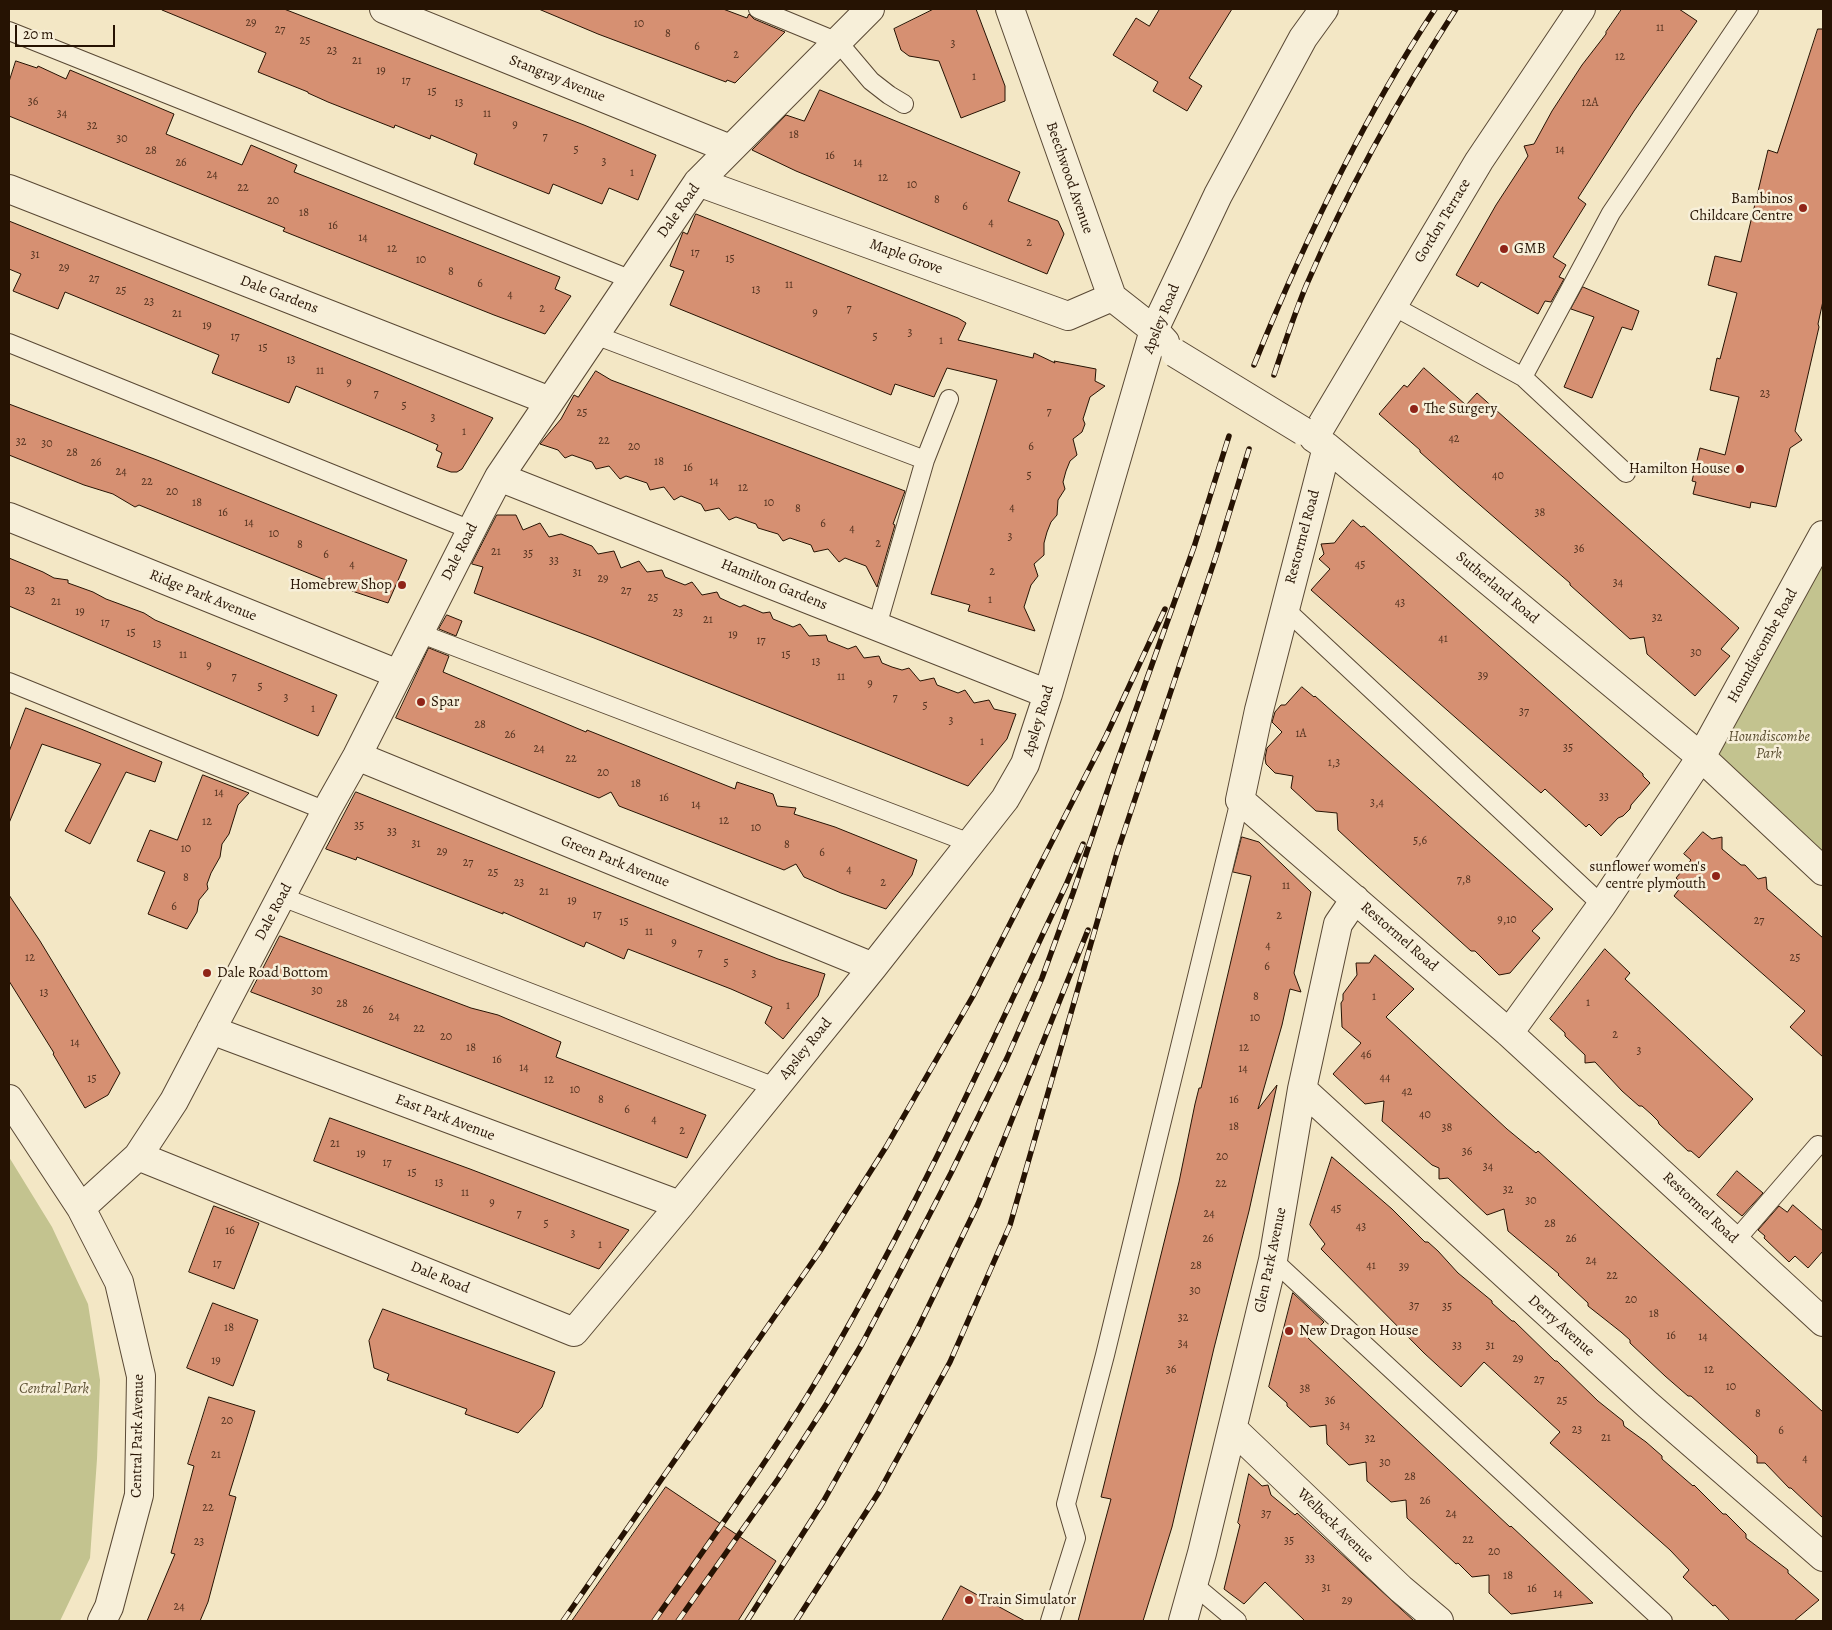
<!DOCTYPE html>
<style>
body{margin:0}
#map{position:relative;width:1832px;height:1630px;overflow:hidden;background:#f3e7c5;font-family:Alegreya,serif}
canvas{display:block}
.frame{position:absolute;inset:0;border:10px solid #261303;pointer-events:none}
.scale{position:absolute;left:15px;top:25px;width:100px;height:22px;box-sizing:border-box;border:2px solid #261303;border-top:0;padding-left:6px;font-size:15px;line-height:18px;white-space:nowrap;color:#261303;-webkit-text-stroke:4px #f7efd9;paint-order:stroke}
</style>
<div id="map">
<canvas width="1832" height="1630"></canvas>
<div class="frame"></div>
<div class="scale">20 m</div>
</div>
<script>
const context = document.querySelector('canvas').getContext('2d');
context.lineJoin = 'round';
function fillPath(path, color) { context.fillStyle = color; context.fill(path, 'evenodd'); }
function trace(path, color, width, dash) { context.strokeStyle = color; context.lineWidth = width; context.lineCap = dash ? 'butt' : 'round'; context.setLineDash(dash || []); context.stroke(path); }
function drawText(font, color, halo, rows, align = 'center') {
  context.font = font + ' Alegreya,serif'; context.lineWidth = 5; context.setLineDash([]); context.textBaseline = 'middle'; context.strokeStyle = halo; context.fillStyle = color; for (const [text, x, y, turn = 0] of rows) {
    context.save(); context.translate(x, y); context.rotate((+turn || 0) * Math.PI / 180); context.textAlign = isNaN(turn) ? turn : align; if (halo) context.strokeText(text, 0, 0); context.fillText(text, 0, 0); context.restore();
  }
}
const green = new Path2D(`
 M1823,535v336l-122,-114z
 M9,1157l43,70 36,77 12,76 -3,79 -7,99 -30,63h-51z`);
const building = new Path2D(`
 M162,9h122l300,116 72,30 -18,45 -29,-12 -7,16 -49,-20 -4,10 -75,-30 3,-10 -46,-19 -1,4 -35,-14 -1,3 -66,-26 -20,-9v-1l-50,-20 8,-19 -104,-43z
 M542,9h181l24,9 2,-4 5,5 31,13 -50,51 -8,-3 -1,2 -128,-48 -57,-24z
 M934,9h42l29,77v15l-44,17 -22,-57 -30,-5 -8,-6 -7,-21z
 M1160,9h72l-43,69 13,8 -15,25 -34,-20 5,-9 -45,-27 23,-37 13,8z
 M1622,9h57l18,12 -63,90 -56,87 8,6 -33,53 13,8 -7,12 5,2 -13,23 -6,-1 -7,13 -57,-32 -3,5 -22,-12 40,-70 32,-49 -4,-10 10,-2 18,-33 30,-46 24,-31v-2z
 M1818,29h5v272l-5,23 1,3 -24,104 7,9 -12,8 -14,59 -25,-5 -1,6 -57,-14 3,-12 -4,-1 8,-33 25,7 14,-58 -29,-7 7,-32 3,1 17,-66 -29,-8 7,-29 26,6 27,-112 9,3z
 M16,61l21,7 1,-2 28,13 4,-9 104,44 -8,20 76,31 9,-20 46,20 -3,7 266,105 -5,12 16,7 -26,38 -51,-19 -211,-84 2,-3 -276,-112v-34z
 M820,90l200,82 -12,29 50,20 6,13 -17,40 -251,-103 -44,-21 34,-35 18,6z
 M696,214l262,104 8,5 -8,17 75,18 1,-5 21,10 -1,-2 42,8 -1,12 10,5 -15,11 -7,22 2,5 -3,8 -9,7 4,16 -7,6 -4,10 -3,11 2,7 -7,11 -1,15 -6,7 -4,10 -3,11v12l-10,9 4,12 -7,9 -7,22 11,24 -67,-20 2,-6 -39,-11 66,-214 -50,-12 -13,29 -39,-13 -4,11 -221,-90 14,-34 -14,-5 13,-34 4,2z
 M9,221l369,149 115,48 -31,51 -5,3h-6l-14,-5 5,-14 -6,-3 2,-5 -28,-12 -114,-47 -7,17 -77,-30 7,-18 -154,-63 -7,17 -45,-18 8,-17 -12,-5z
 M1583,287l56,24 -7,19 -10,-3 -30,71 -28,-11 30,-70 -23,-8z
 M1424,368l42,37 11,-12 262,235 -18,21 9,7 -35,40 -48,-42 -3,-17 -14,2 -60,-54v-2l-112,-97 -38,-34v-2l-41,-36 25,-29 3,2z
 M596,371l15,9 294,111 -12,33 2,1 -18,62 -11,-21 -21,-8 -6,4 -11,-13 -14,3 -3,-7 -21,-7 -7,3 -5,-7 -20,-6 -2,-4 -20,-7 -7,3 -10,-12 -14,3 -4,-7 -20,-8 -7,4 -10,-13 -14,3 -3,-7 -21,-7 -6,3 -11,-13 -13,3 -4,-7 -20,-7 -7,3 -7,-8 -18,-6 21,-25 13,-24 4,2z
 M9,404l148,56 250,100 -19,43 -33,-11 -216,-87 -4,2 -22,-13 -29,-9 -75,-30z
 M497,515h19l7,15 17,-7 9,14 12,-3 31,12 6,8 16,-3 7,17 18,-7 8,11 15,-2 3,7 20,8 7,-3 10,13 15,-3 3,6 20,9 4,-2 19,8 7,-1 3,7 20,8 7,-3 9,12 17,-1 2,6 20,8 8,-3 8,12 15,-2 3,7 10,4 10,3 7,-2 11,13 14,-3 3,7 21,8 7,-3 9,13 15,-3 5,9 22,5 -9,25 -39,47 -374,-148 -120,-45 9,-26 -11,-3z
 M1353,520l8,7 3,-1 279,248v2l7,7 -19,22 -1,4 -7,7 -5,2 -17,18 -12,-12 -3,3 -41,-38 -4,4 -230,-203 19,-21 -11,-10 5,-5 -3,-10 13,-1z
 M9,558l34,14 11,6 14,2v3l25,9 13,7 38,14 11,7 182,75 -19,41 -309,-130z
 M447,615l15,6 -6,15 -17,-7z
 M429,648l20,8 -6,16 143,60 1,-2 148,59 2,-7 36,12 4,12 19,2 -2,6 41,13 82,33 -5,15 -26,34 -45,-16 -37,-16 -8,-13 -12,6 -165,-64 -8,-14 -12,6 -203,-80z
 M1302,687l12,10 1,-1 238,213 -21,22 8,7 -30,35 -11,2 -24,-24h-4l-105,-95 -28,-26 -1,-17 -21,-2 -25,-23 2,-12 -18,-3 -9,-9 -1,-6 2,-10 15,-16 -10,-10 3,-10 6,-7h4z
 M26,708l55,21 81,33 -7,20 -29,-10 -36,72 -25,-13 36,-67 -59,-20 -33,79v-71z
 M203,775l46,18 -11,12 -9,29 -7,10 -2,13 -9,16 -4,11 1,5 -9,11 -2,12 -10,17 -39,-15 17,-42 -28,-11 13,-31 27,10z
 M356,792l422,167 47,15 -7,22 -35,43 -18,-16 7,-16 -41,-18 -103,-40 -4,10 -38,-17 -2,5 -81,-35v2l-146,-57 -1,3 -30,-11z
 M1703,832l9,7 10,-2v12l19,16h4l13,14 8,-2 1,12 56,49v119l-33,-30 15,-16 -131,-115 9,-12 -7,-6 15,-18 -7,-6z
 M1242,837l17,5 52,50 -17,81 7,19 -11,-3 -8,36 -24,84 19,-24 -28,126 -35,137 -42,179 -29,94h-65l33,-122 -10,-2 78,-315 16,-78 4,-16h2l50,-212 -18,-4z
 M9,895l31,46 80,132 -12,22 -23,13 -32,-54 1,-1 -45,-72z
 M280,936l191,72 27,7 63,27 -5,15 150,58 -19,43 -436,-166z
 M1605,949l25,24 -5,6 128,120 -54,59 -8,-7h-3l-29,-27 -1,-3 -7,-7 -9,-8h-3l-17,-15 -27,-29 -10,1v-8l-20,-19v-3l-15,-14z
 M1375,955l39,34 -28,28 121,112 29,24 2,-2 285,261v106l-32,-30h-2l-24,-25h-8v-7l-8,-8 -58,-52h-3l-23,-20 -35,-33v-3l-9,-8 -33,-26v-3l-30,-28 1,-1 -51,-43 -4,-22 -17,6 -39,-37 -9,1v-11l-7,-3 -50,-44 2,-20 -19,3 -32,-30 28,-31 -19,-16 -1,-24 2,-3v-6l14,-19 -1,-12h13z
 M330,1118l140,51 159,61 -30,39 -285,-108z
 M1332,1157l60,52 33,33h3l10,9 20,22 34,28v2l20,18h2l41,40h2l41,40 25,20 1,5 22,16 16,14v3l31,27 1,-1 29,29h3l20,20v4l42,32v3l31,27 -25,21h-64l-15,-16 -2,1 -30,-29 6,-7 -19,-20 -120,-107 10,-11 -76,-70 -23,25 -37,-34 -103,-104 4,-5 -15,-19z
 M1737,1171l26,22 -21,23 -25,-21z
 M1793,1205l30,26v20l-15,17 -13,-12 -6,6 -25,-24 1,-2 -7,-6 21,-24 8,6z
 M214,1206l45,17 -25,66 -45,-17z
 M1293,1293l31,29 -16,16 202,189 1,-1 82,77 -82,11 -22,-21v-18l-17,2 -14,-14 -2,1 -49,-46 -1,-18 -15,2 -24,-21 -1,-19 -17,3 -22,-21 -1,-19 -16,2 -23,-21v-3l-18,-16z
 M213,1303l45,17 -25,66 -46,-18z
 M383,1309l172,63 -13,35 -24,26 -53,-19 2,-5 -80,-29 2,-6 -15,-6 -5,-27z
 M209,1397l46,14 -26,84 7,2 -28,105 -8,19h-53l28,-67 -4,-1 23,-87 -6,-2z
 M1249,1474l13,12 6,-1 3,10 24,20 2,-2 117,108h-109l-40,-39 -21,22 -20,-15 16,-64 -2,-2z
 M666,1487l110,74 -38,60h-166z
 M961,1586l64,35h-83z`);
const lane = new Path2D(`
 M758,9l80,33 33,39 18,14 15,9
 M9,31l623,249
 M1393,306l130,71 103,96
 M595,335l330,125
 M9,343l462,187
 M1523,377l88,-164 138,-204
 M1284,608l318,297
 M877,626l48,-166 24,-61
 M419,633l551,210
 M9,682l317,129
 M282,897l493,190
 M1735,1241l83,-96
 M1273,1260l390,361
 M1194,1585l43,36
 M1050,1621l26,-83 -10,-34 39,-149 135,-555`);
const street = new Path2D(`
 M384,9l346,140
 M1010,9l102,288 42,33 11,12
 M698,182l370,134 44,-19
 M9,189l541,212
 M1314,438l13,9 374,310 122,114
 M1314,438l165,-277 102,-152
 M1327,447l-68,263 -19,90 269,233 314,289
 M499,477l549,217
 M9,517l389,157
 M357,756l516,211
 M211,1030l469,175
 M1509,1033l93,-128 99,-148 122,-222
 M1302,1089l346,316 175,152
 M9,1099l72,109 38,74 22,94 -2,119 -30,112 -7,14
 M138,1156l436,176 106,-127 193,-238 132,-168 20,-35 23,-70 106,-364 64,-135 85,-157 21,-29
 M81,1208l57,-52 36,-55 152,-290 31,-55 123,-243 19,-36 25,-37 174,-258 172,-173
 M1233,1429l168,160 38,32
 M1183,1621l19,-68 71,-293 29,-171 36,-165 17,-25`);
const rail = new Path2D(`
 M1254,365c49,-121 109,-247 181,-356
 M1274,375c10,-30 20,-60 32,-89 42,-97 93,-189 150,-277
 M563,1621l257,-370 66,-104 87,-151 133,-260 59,-127
 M654,1621c61,-87 124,-173 177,-265 88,-152 160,-313 235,-471l17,-41
 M678,1621l100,-142 49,-76 35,-59 42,-80 47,-91 56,-115 35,-80 31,-85 42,-125 79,-221 35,-111
 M747,1621l76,-119 46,-82 48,-90 61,-126 110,-274
 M796,1621l83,-129 71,-130 60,-137 107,-372 99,-297 33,-107`);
const streetBridge = new Path2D(`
 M1175,353l128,78`);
const markers = [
 [1803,208,5,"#8f2418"],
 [1504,249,5,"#8f2418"],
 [1414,409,5,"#8f2418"],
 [1740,469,5,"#8f2418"],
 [402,585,5,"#8f2418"],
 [421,702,5,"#8f2418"],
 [1716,876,5,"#8f2418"],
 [207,973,5,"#8f2418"],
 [1289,1331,5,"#8f2418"],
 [969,1600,5,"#8f2418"]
];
const numberNames = [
 ["29",251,23],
 ["10",639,24],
 ["11",1660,28],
 ["27",280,30],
 ["8",668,34],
 ["25",305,41],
 ["3",953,44],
 ["6",697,47],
 ["23",332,51],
 ["2",736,55],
 ["12",1620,57],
 ["21",357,61],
 ["19",381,71],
 ["1",974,77],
 ["17",406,81],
 ["15",432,92],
 ["36",33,102],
 ["13",459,103],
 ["12A",1590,103],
 ["34",62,114],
 ["11",487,114],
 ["9",515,125],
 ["32",92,126],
 ["18",794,135],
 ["7",545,137],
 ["30",122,139],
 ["5",576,150],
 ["14",1560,150],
 ["28",151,151],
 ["16",830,156],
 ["3",604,162],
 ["26",181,163],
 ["14",858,163],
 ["1",632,173],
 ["24",212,175],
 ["12",883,178],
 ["10",912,185],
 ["22",243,188],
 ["8",937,200],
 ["20",273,201],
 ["6",965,207],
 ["18",304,213],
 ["4",991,223],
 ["16",333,226],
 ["14",363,238],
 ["2",1029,243],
 ["12",392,249],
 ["17",695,253],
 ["31",35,255],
 ["15",730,259],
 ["10",421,260],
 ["29",64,268],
 ["8",451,272],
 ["27",94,279],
 ["6",480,284],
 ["11",789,285],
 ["13",756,290],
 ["25",121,291],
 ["4",510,295],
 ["23",149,302],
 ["2",542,309],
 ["7",849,309],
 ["9",815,313],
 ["21",177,314],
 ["19",207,326],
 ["3",910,333],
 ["17",235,337],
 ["5",875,337],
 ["1",941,341],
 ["15",263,348],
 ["13",291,360],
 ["11",320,371],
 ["9",349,383],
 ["7",376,394],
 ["23",1765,394],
 ["5",404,406],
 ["7",1049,412],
 ["25",582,413],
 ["3",433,418],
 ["1",464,432],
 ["42",1454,439],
 ["22",604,441],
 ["32",21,442],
 ["30",47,444],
 ["20",634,447],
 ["6",1031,447],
 ["28",72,453],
 ["18",659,462],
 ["26",96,463],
 ["16",688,468],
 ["24",121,472],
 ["5",1029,476],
 ["40",1498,476],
 ["22",147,482],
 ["14",714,482],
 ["12",743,488],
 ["20",172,492],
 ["18",197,503],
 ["10",769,503],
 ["4",1012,508],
 ["8",798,509],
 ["16",223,513],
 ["38",1540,513],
 ["14",249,523],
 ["6",823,524],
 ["4",852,529],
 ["10",274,534],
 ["3",1010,537],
 ["2",878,544],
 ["8",300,545],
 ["36",1579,549],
 ["21",496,552],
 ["35",528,554],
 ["6",326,555],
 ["33",554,561],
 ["4",352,565],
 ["45",1360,565],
 ["2",992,572],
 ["31",577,573],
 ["29",603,579],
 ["34",1618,583],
 ["23",30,591],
 ["27",626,591],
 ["25",653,598],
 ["1",990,600],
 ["21",56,602],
 ["43",1400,603],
 ["19",80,612],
 ["23",678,613],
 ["32",1657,618],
 ["21",708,620],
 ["17",105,623],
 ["15",131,633],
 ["19",733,635],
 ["41",1443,639],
 ["17",761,641],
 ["13",157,644],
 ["30",1696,653],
 ["11",183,655],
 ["15",786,655],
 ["13",816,662],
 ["9",209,666],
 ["39",1483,676],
 ["7",234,677],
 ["11",841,677],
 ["9",870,684],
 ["5",260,687],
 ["3",286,698],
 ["7",895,698],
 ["5",925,706],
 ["1",313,709],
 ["37",1524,712],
 ["3",951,721],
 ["28",480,725],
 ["1A",1301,734],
 ["26",510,735],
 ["1",982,742],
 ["35",1568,748],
 ["24",539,749],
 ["22",571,759],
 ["1,3",1334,763],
 ["20",603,773],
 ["18",636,784],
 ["14",219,793],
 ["33",1604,797],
 ["16",664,798],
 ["3,4",1377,803],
 ["14",696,805],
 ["12",724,821],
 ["12",207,822],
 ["35",359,826],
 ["10",756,828],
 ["33",392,832],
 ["5,6",1420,841],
 ["31",416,844],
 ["8",787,845],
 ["10",186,849],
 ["29",442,852],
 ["6",822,853],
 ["27",468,863],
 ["4",849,870],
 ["25",493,873],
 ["8",186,878],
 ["7,8",1464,880],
 ["23",519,883],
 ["2",883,883],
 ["11",1286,886],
 ["21",544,892],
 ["19",572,901],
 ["6",174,907],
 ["17",597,915],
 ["2",1279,916],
 ["9,10",1507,920],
 ["27",1759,921],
 ["15",624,922],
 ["11",649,932],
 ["9",674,943],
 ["4",1268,946],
 ["7",700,953],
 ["12",30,958],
 ["25",1795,958],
 ["5",726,963],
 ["6",1267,967],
 ["3",754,974],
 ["30",317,991],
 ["13",44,993],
 ["8",1256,997],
 ["1",1374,997],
 ["1",1588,1003],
 ["28",342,1004],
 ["1",788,1006],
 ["26",368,1010],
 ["24",394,1017],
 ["10",1255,1018],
 ["22",419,1029],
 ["2",1615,1035],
 ["20",446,1037],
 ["14",75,1043],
 ["18",471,1048],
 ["12",1244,1048],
 ["3",1639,1051],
 ["46",1366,1055],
 ["16",497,1060],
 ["14",524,1068],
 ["14",1243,1069],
 ["44",1385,1078],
 ["15",92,1079],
 ["12",549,1080],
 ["10",575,1090],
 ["42",1407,1092],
 ["8",601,1100],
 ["16",1234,1100],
 ["6",627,1110],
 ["40",1425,1115],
 ["4",654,1120],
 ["18",1234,1127],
 ["38",1447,1128],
 ["2",682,1131],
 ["21",335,1144],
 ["36",1467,1152],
 ["19",361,1154],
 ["20",1222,1157],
 ["17",387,1163],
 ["34",1488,1167],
 ["15",412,1173],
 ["13",439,1183],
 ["22",1221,1184],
 ["32",1508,1190],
 ["11",465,1193],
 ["30",1531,1201],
 ["9",492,1203],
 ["45",1336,1209],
 ["7",519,1214],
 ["24",1209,1214],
 ["5",546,1224],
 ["28",1550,1224],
 ["43",1361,1227],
 ["16",230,1231],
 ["3",573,1234],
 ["26",1208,1239],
 ["26",1571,1239],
 ["1",600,1245],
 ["24",1591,1261],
 ["17",217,1264],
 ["28",1196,1266],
 ["41",1371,1266],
 ["39",1404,1267],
 ["22",1612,1276],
 ["30",1195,1291],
 ["20",1631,1300],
 ["37",1414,1306],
 ["35",1447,1307],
 ["18",1654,1314],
 ["32",1183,1318],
 ["18",229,1328],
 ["16",1671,1336],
 ["14",1703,1337],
 ["34",1183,1344],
 ["33",1457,1346],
 ["31",1490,1346],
 ["29",1518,1359],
 ["19",216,1361],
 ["36",1171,1370],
 ["12",1709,1370],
 ["27",1539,1380],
 ["10",1731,1387],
 ["38",1305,1389],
 ["36",1330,1401],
 ["25",1562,1401],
 ["8",1758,1414],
 ["20",227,1421],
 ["34",1345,1426],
 ["23",1577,1430],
 ["6",1781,1431],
 ["21",1606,1438],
 ["32",1370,1439],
 ["21",216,1455],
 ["4",1805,1459],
 ["30",1385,1463],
 ["28",1410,1477],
 ["26",1425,1501],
 ["22",208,1508],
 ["37",1266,1514],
 ["24",1451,1514],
 ["22",1468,1540],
 ["35",1289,1541],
 ["23",199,1542],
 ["20",1494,1552],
 ["33",1310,1559],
 ["18",1508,1576],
 ["31",1326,1588],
 ["16",1532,1589],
 ["14",1558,1594],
 ["29",1347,1601],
 ["24",179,1607]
];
const streetNames = [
 ["Stangray Avenue",557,79,22],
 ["Beechwood Avenue",1069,178,71],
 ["Dale Road",679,211,-55],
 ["Gordon Terrace",1443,221,-59],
 ["Maple Grove",906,257,20],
 ["Dale Gardens",279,295,21],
 ["Apsley Road",1162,319,-68],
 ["Restormel Road",1303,537,-75],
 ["Dale Road",460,552,-63],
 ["Hamilton Gardens",774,585,22],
 ["Sutherland Road",1497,588,40],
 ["Ridge Park Avenue",203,596,22],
 ["Houndiscombe Road",1763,646,-61],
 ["Apsley Road",1039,721,-73],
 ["Green Park Avenue",615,862,22],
 ["Dale Road",274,912,-62],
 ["Restormel Road",1399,937,41],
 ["Apsley Road",806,1049,-51],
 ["East Park Avenue",445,1118,21],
 ["Restormel Road",1700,1208,43],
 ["Glen Park Avenue",1271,1260,-78],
 ["Dale Road",440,1278,22],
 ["Derry Avenue",1561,1326,42],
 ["Central Park Avenue",138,1436,-89],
 ["Welbeck Avenue",1335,1526,44]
];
const poiNames = [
 ["Bambinos",1793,199,"right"],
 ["Childcare Centre",1793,216,"right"],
 ["GMB",1514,249],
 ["The Surgery",1424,409],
 ["Hamilton House",1730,469,"right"],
 ["Homebrew Shop",392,585,"right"],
 ["Spar",431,702],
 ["sunflower women's",1706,867,"right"],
 ["centre plymouth",1706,884,"right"],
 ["Dale Road Bottom",217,973],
 ["New Dragon House",1299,1331],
 ["Train Simulator",979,1600]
];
const parkNames = [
 ["Houndiscombe",1769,737],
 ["Park",1769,754],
 ["Central Park",54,1389]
];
fillPath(green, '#c3c38f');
fillPath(building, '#d69072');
trace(building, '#261303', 1);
trace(lane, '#594834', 20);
trace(street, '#594834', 30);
trace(lane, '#f7efd9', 18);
trace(street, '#f7efd9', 28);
trace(rail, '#261303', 5.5);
trace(rail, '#f7efd9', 4, [11]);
trace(streetBridge, '#594834', 30, []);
trace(streetBridge, '#f7efd9', 28);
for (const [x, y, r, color] of markers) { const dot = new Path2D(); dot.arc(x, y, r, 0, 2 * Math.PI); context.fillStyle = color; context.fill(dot); trace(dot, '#f7efd9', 2); }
drawText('12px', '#52321f', null, numberNames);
drawText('15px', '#261303', '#f7efd9', streetNames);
drawText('15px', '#261303', '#f7efd9', poiNames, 'left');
drawText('italic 15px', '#5d5134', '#f7efd9', parkNames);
</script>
